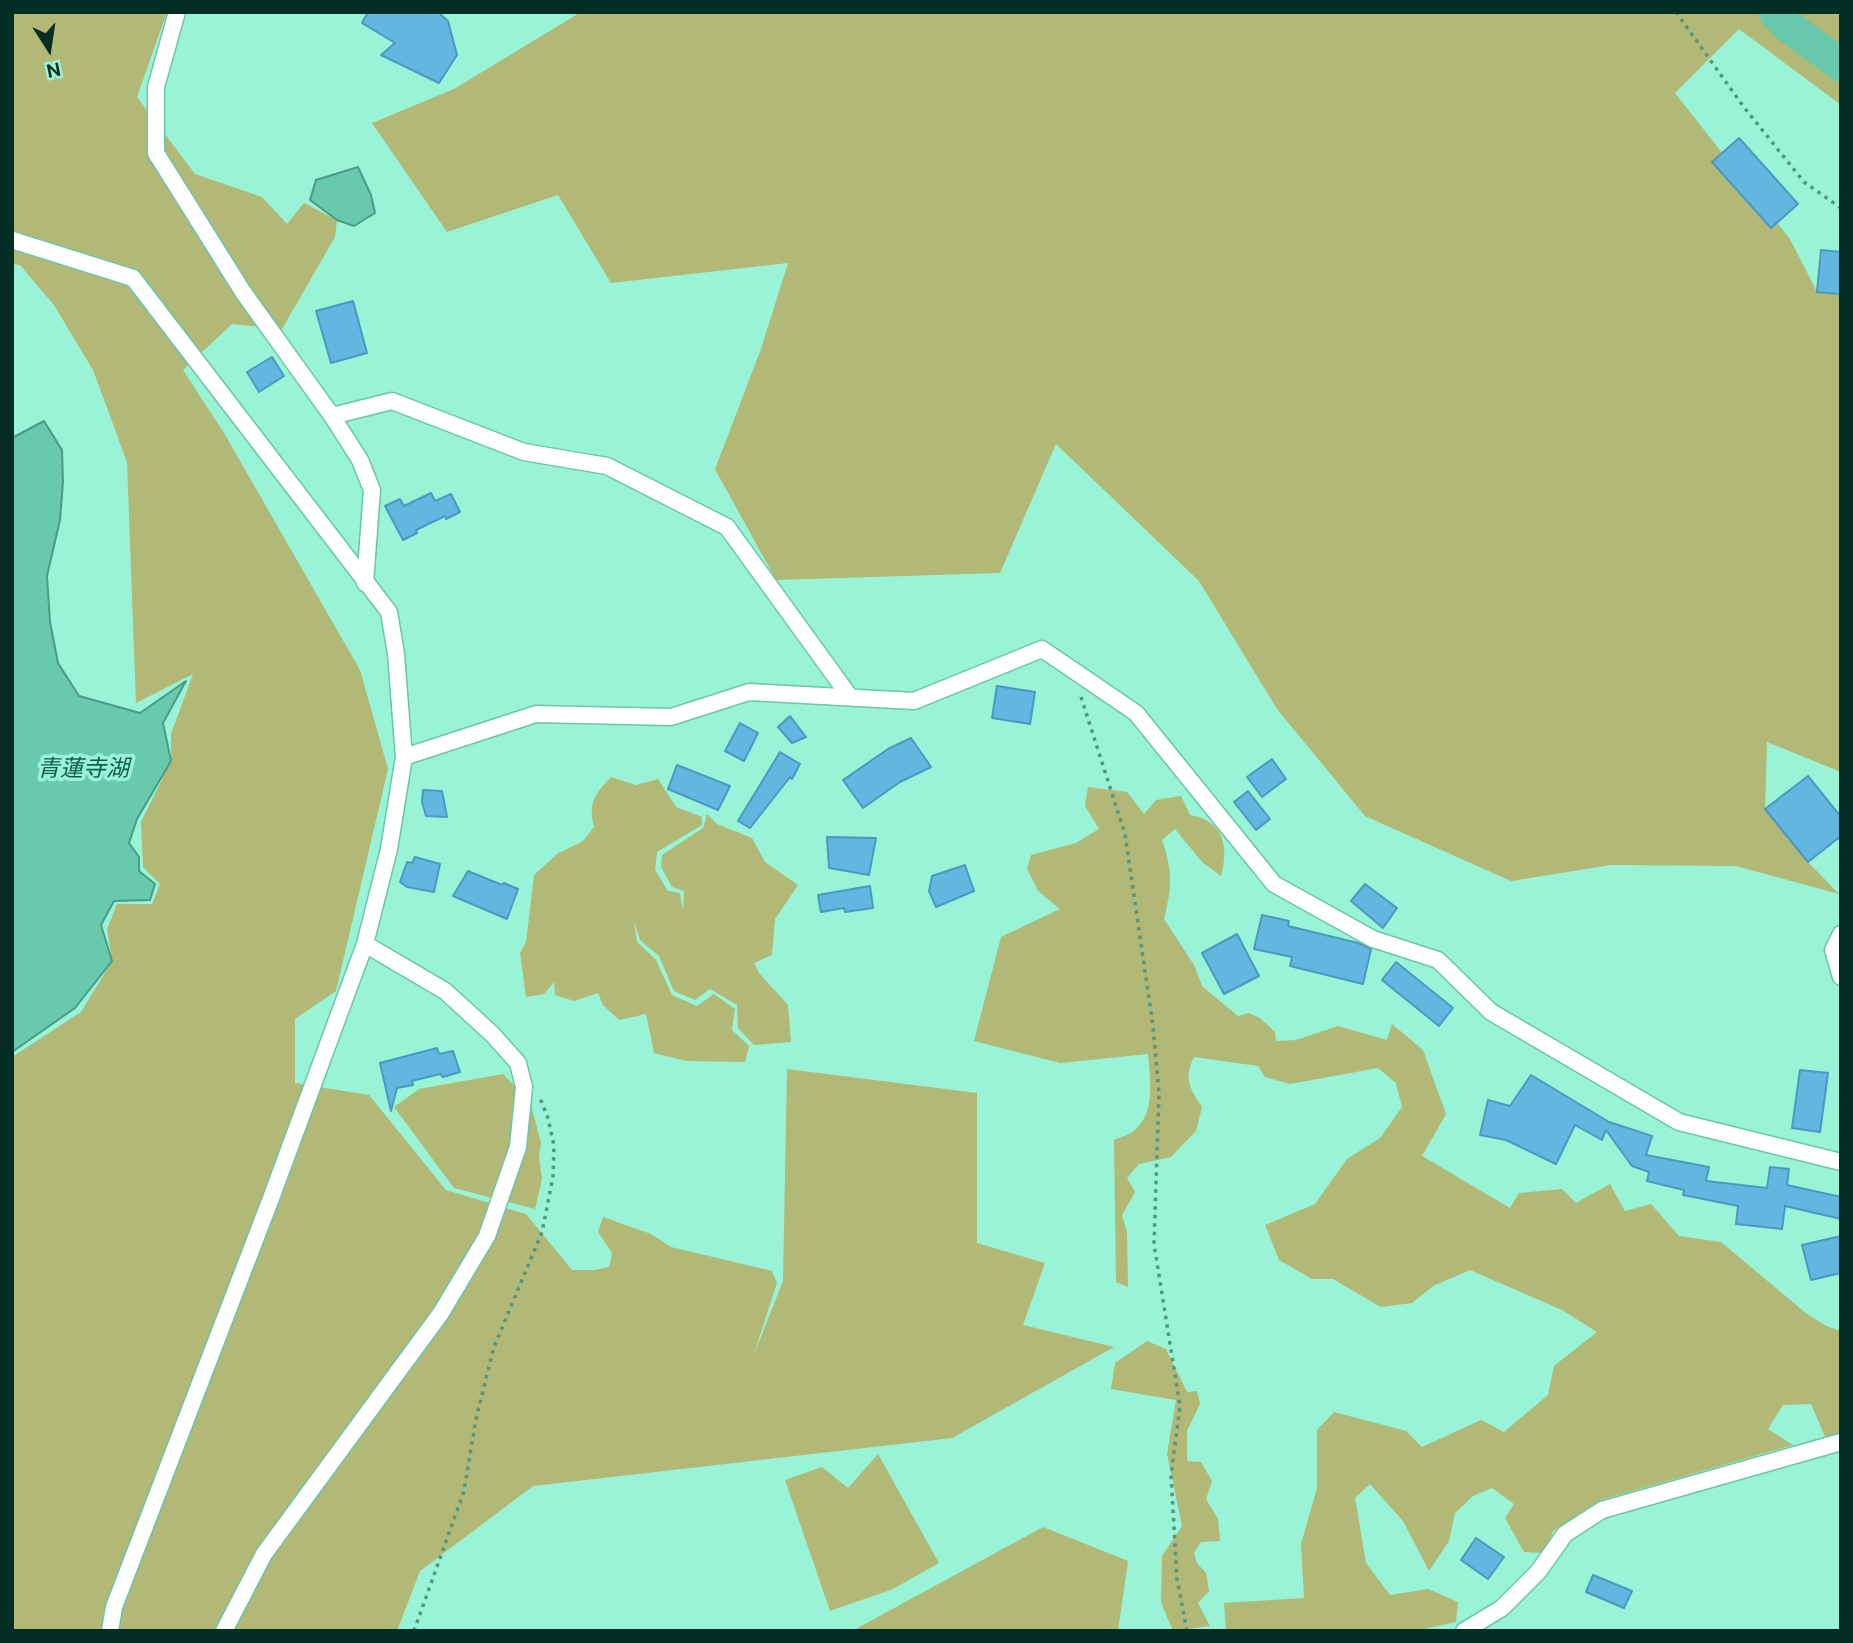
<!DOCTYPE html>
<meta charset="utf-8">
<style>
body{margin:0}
#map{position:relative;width:1853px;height:1643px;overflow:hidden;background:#99f3d7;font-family:"DM Sans",sans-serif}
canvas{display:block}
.frame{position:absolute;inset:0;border:14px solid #042d23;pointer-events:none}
.north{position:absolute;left:14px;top:14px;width:70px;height:70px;-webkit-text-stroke:5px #99f3d7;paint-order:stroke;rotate:168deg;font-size:19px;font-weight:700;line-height:28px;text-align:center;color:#042d23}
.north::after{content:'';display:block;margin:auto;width:24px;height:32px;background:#042d23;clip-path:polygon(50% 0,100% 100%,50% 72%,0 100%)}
</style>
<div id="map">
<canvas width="1853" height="1643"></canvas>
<div class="frame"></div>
<div class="north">N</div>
</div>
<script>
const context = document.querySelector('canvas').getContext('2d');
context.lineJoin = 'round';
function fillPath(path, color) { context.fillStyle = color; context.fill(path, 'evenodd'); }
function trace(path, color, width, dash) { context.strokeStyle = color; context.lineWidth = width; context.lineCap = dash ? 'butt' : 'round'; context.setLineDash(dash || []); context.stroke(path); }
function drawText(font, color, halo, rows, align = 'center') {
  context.font = font + ' "DM Sans","Noto Sans JP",sans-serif'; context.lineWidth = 7; context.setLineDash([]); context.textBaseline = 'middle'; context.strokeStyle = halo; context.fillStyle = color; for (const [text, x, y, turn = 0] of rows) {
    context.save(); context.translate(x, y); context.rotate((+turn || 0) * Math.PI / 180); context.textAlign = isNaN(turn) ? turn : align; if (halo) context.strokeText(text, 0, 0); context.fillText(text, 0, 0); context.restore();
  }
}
const green = new Path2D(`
 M12,12h155l-30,85 58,77 67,23 25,27 17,-21 33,17 -2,17 -53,92 -50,-5 -49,46 41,63 136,237 28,99 -52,222 -41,28v64l74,12 77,95 80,24 46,56h23l14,-3 3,-14 -14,-21 5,-15 48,17 20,13 101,24 5,12 -24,74 30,-76 4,-212 190,24v150l68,20 -22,62 91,22 -162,91 -419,48 -113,85 -23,60h-385v-574l69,-45 31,-51 -5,-32 10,-25h35l8,-20 -17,-17 -2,-45 30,-61v-27l22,-60 -57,29 -9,-241 -34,-92 -39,-65 -34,-40 -8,-1z
 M581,12h1260v93l-102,-76 -64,64 115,146 27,53 24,2v478l-74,-30 -2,67 43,53 31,32 -103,-28 -125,-1 -100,16 -146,-65 -88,-107 -78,-128 -143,-137 -56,129 -224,7 -61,-111 46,-120 27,-86 -177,20 -53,-88 -111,37 -75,-109 82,-34z
 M611,777l25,8 22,-6 18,28 26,10v8l-45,27 -2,18 13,21 12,2 3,18 1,-20 -12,-4 -11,-20 1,-12 41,-27 4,-14 10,10 35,14 13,24 33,23 -23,34 -3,36 -18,8 5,10 29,32 3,37 -37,3 -16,-17 -1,-23 -27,-16 -15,11 -21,-9 -15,-35 -19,-16 -6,-19 3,21 19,18 16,35 25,11 17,-12 21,15 -3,21 17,16 -4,16 -59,-1 -32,-8 -8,-39 -27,6 -16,-15 -5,-12 -24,8 -19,-6 -1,-13 -10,12 -18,3 -6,-44 6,-11 8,-67 23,-21 26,-13 11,-14c-6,-26 1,-32 17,-50z
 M1088,787l39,5 17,22 12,-14 25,-4 9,19c34,6 39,31 31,61l-19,-14 -27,-33 -13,11c11,32 10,47 2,79l30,46 8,21 36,30 11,-3 11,5 15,14 1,9 20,-1 42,-14 49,14 5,-16 31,26 23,64 -24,42 88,52 9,-15 43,-4 14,14 34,-19 15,27 26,-7 28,32 42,6 86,72 19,12 15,5v101l-15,7 -15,-35 -28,1 -15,24 25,16 -192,55 -48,31 -8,22 -21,-1 -19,-34 9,-14 -22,-16 -19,8 -18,17 -6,28 -20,30 -26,-50 -33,-37 -15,14 11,65 24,32 38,-6 30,13 -2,20 -41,9h-189l-2,-28 80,-5 -3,-54 16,-56v-58l17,-18 72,19 16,16 59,-27 23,12 44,-37 6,-29 43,-34 -35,-22 -92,-40 -37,16 -21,17 -31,4 -48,-28h-21l-33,-19 -14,-35 50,-21 32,-45 33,-21 22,-31 -6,-24 -18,-15 -88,16 -25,-7 -7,-11 -64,-9c-11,21 -4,32 8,50l-6,24 -25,26 -32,7 -12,14 8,14 -13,23 5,17 1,55 -12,-5 -2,-142c6,-3 16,-5 21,-10 21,-18 15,-52 13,-76l-88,9 -86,-22 27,-104 59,-28 -22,-18 -11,-22 4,-14 45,-12 23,-14 -14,-23z
 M503,1074l27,28 11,41 -2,14 3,22 -7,30 -81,-21 -60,-81 25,-18z
 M1147,1341l19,8 21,43 10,-1 3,13 -13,27v30l14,1 11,19 -6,18 12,20 2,22 -19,1 -7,11 3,10 9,10 3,18 -11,12 12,23 -37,5 -12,-29 1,-46 20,-30 -15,-72 9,-54 -65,-11 4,-26z
 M878,1454l61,109 -46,26 -63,22 -45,-131 37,-13 26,21z
 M1043,1527l85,34 -10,70h-266z`);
const water = new Path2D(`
 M358,167l13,28 4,18 -21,13 -17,-6 -27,-20 6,-20z
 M44,421l18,29 1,32 -3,38 -13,56 3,46 8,41 21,33 61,17 46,-32 -23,42 8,38 -34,58 -8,24 10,14v14l16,13 -5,16 -36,1 -13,24 11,36 -37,47 -63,44v-614z`);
const river = new Path2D(`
 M1775,12l13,14 53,39`);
const building = new Path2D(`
 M368,12h70l10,9 9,34 -18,28 -58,-28 14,-12 -33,-20z
 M1739,138l59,66 -27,24 -59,-66z
 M1821,250l20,2v42l-24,-2z
 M353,301l14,52 -36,10 -15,-52z
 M272,357l12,19 -25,16 -12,-20z
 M431,493l4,8 16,-7 9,18 -14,7 -1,-3 -29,14 1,3 -14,7 -18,-34 15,-7 4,7z
 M997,686l38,6 -5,32 -38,-6z
 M790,716l16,21 -14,6 -14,-16z
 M740,723l18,10 -14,28 -19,-10z
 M911,738l20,29 -31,15 -37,26 -20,-28 45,-31z
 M780,752l20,12 -8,15 -2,-2 -40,51 -12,-7z
 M1272,759l14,20 -24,18 -15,-20z
 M677,765l53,21 -12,24 -50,-21z
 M1808,776l33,41v19l-33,26 -43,-53z
 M423,790l19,1 5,26 -21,-1 -4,-14z
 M1248,791l22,28 -14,11 -22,-28z
 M827,837l49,1 -7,37 -40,-7z
 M415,857l25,7 -6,28 -27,-5 -7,-5 7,-20 5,1z
 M965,865l9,26 -38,16 -7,-16 3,-15z
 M468,871l34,14 2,-2 14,6 -11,30 -54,-23z
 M1365,884l32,24 -14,20 -32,-27z
 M870,886l3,22 -28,4 -1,-4 -23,4 -3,-17z
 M1262,915l27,6 -1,5 70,17 13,6 -8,35 -73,-18 2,-9 -38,-8z
 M1237,934l22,42 -35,18 -22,-41z
 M1396,962l57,46 -14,18 -57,-46z
 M437,1048l2,6 14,-3 7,21 -17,5 -3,-3 -28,7 1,4 -16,3 -6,23 -11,-48z
 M1800,1070l28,3 -8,59 -28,-4z
 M1531,1075l78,47 43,14 -6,19 63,12 -3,14 61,7 3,-21 19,2 -2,16 54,12v22l-56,-13 -3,23 -46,-5 2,-18 -55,-11 1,-5 -37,-9 2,-9 -17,-6 -26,-36 -4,10 -27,-15 -19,39 -50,-24 -26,-5 8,-35 22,6z
 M1841,1236v37l-30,7 -9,-35z
 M1476,1538l28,19 -16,22 -27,-19z
 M1593,1575l39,16 -8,17 -38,-16z`);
const path = new Path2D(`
 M1676,12l67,94 61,76 37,26
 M1081,697l44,137 28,192 6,67 -5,151 26,162 -9,69 6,104 10,52
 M414,1631l50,-140 12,-72 18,-72 48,-115 11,-55 1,-31 -6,-28 -8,-20`);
const street = new Path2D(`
 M177,12l-21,75v66l87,139 89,124 28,44 12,30 -7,93
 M12,240l121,38 256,334 7,42 8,103 -15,92 -24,95 -95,257 -156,406 -4,24
 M332,416l60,-15 132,51 83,14 120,61 123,170
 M404,757l132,-43 135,3 78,-25 165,9 128,-52 94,64 138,171 99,55 65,21 53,52 188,110 162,40
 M1841,934l-8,16 8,27
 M224,1631l40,-77 177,-241 46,-77 31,-89 6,-60 -6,-24 -26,-29 -47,-43 -80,-47
 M1464,1631l38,-23 36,-36 27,-38 37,-24 239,-68`);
const waterNames = [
 ["青蓮寺湖",83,770]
];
fillPath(green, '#b2b875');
fillPath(water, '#69c9ad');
trace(water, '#4b9a84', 2);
trace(river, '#69c9ad', 33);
fillPath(building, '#63b6e0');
trace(building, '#4a99bf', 2);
trace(street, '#6bc5aa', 19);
trace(path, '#539683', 3.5, [3.5, 5]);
trace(street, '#fff', 16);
drawText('italic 23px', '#0d5e4b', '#99f3d7', waterNames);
</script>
